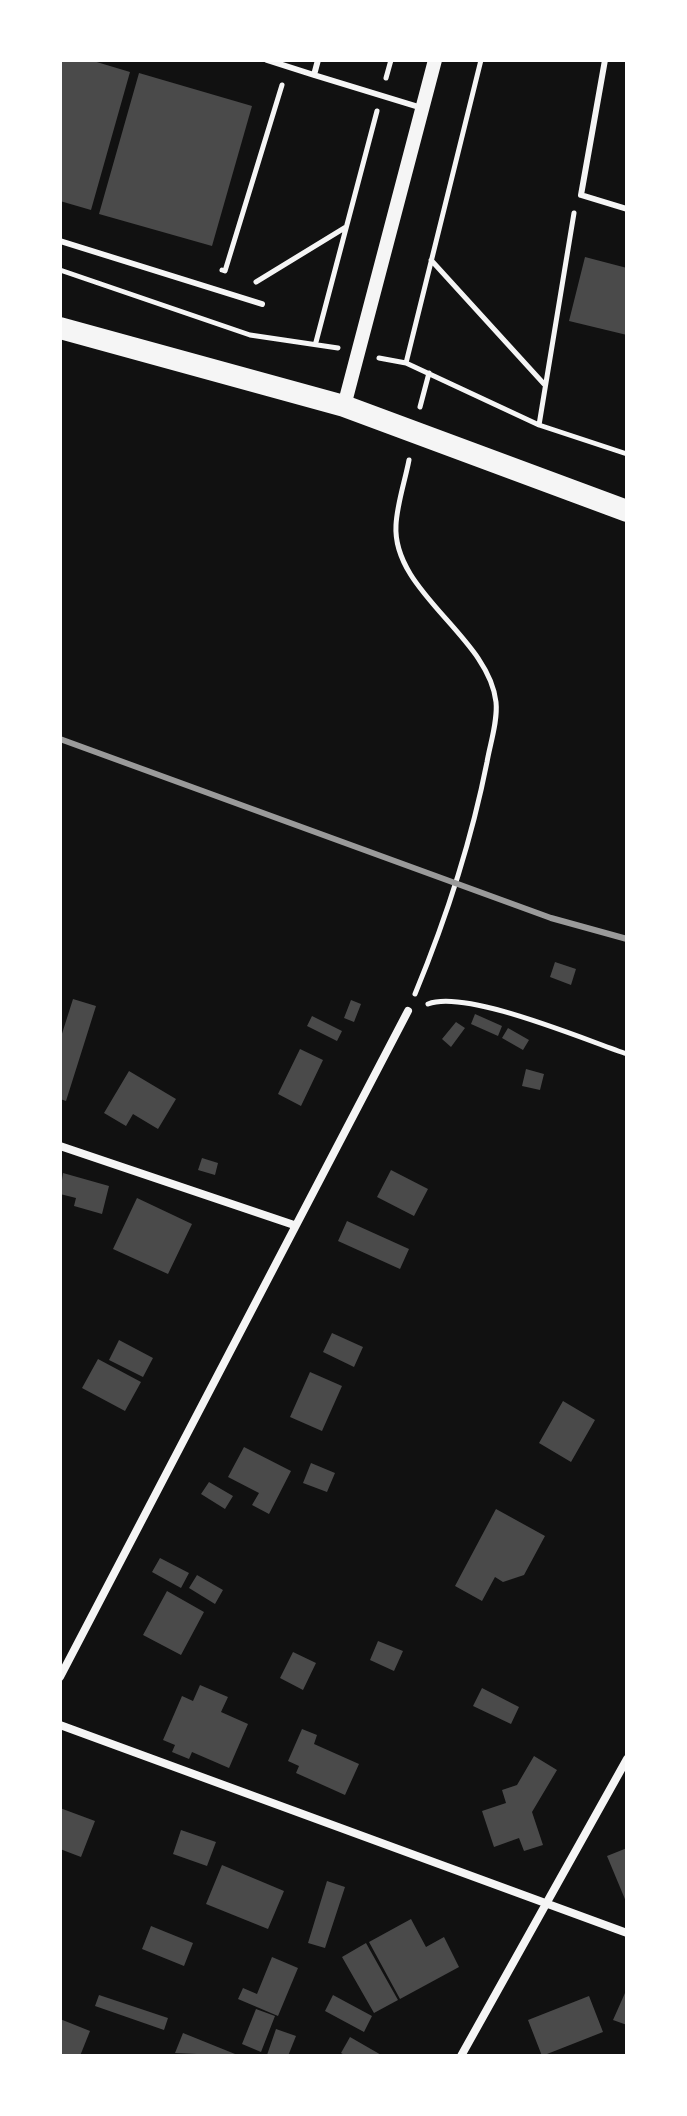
<!DOCTYPE html>
<style>
body{margin:0}
#map{position:relative;width:687px;height:2116px;overflow:hidden;background:#111;font-family:Montserrat,sans-serif}
canvas{display:block}
.frame{position:absolute;inset:0;border:62px solid #fff;pointer-events:none}
</style>
<div id="map">
<canvas width="687" height="2116"></canvas>
<div class="frame"></div>
</div>
<script>
const context = document.querySelector('canvas').getContext('2d');
context.lineJoin = 'round';
function fillPath(path, color) { context.fillStyle = color; context.fill(path, 'evenodd'); }
function trace(path, color, width, dash) { context.strokeStyle = color; context.lineWidth = width; context.lineCap = dash ? 'butt' : 'round'; context.setLineDash(dash || []); context.stroke(path); }
const building = new Path2D(`
 M60,60h30l40,12 -39,138 -31,-9z
 M139,73l113,33 -40,140 -113,-32z
 M585,257l42,11v67l-58,-14z
 M555,962l21,7 -5,16 -21,-8z
 M73,999l23,7 -30,95 -6,-2v-59z
 M351,1000l10,4 -7,18 -10,-4z
 M475,1014l27,12 -4,10 -27,-12z
 M312,1016l30,15 -5,10 -30,-15z
 M456,1022l9,6 -14,19 -9,-8z
 M508,1028l21,12 -6,10 -21,-12z
 M300,1049l23,11 -22,46 -23,-12z
 M526,1069l18,5 -4,16 -18,-4z
 M129,1071l47,28 -18,30 -25,-15 -7,12 -22,-13z
 M202,1158l16,5 -3,12 -17,-5z
 M391,1170l37,19 -14,27 -37,-19z
 M63,1173l46,13 -7,28 -28,-8 2,-8 -16,-4z
 M137,1198l55,26 -24,50 -55,-25z
 M347,1221l62,28 -9,20 -62,-28z
 M332,1333l31,14 -9,20 -31,-15z
 M119,1340l34,18 -10,19 -34,-17z
 M98,1359l43,23 -16,29 -43,-23z
 M310,1372l32,14 -20,45 -32,-14z
 M563,1401l32,19 -24,42 -32,-19z
 M244,1447l47,24 -22,43 -17,-9 7,-12 -31,-16z
 M311,1463l24,10 -8,19 -24,-9z
 M209,1482l24,14 -8,13 -24,-15z
 M496,1509l49,27 -21,39 -21,7 -8,-5 -13,24 -27,-15z
 M160,1558l29,15 -8,15 -29,-16z
 M197,1575l26,15 -8,14 -26,-16z
 M167,1591l37,21 -23,43 -38,-20z
 M378,1641l25,10 -9,20 -24,-11z
 M293,1652l23,11 -13,27 -23,-12z
 M200,1685l28,12 -7,15 27,12 -19,44 -37,-16 -3,7 -17,-7 3,-7 -12,-5 19,-44 11,5z
 M482,1688l37,19 -8,17 -38,-18z
 M302,1729l15,6 -3,9 45,20 -14,31 -49,-22 3,-7 -11,-5z
 M534,1756l23,14 -25,42 11,33 -19,6 -5,-13 -25,9 -12,-36 24,-8 -4,-13 15,-5z
 M60,1808l35,13 -14,36 -21,-8z
 M181,1830l35,12 -9,24 -34,-12z
 M627,1848v56l-20,-48z
 M222,1865l62,26 -16,38 -62,-25z
 M327,1881l18,6 -20,61 -17,-5z
 M411,1919l15,28 18,-10 15,30 -59,32 -31,-57z
 M151,1926l42,17 -9,23 -42,-17z
 M366,1943l32,57 -24,13 -32,-56z
 M272,1957l26,11 -20,48 -40,-17 5,-11 14,6z
 M625,1993l2,1v31l-14,-5z
 M99,1995l69,23 -4,12 -69,-24z
 M333,1995l39,21 -8,16 -39,-21z
 M589,1996l14,36 -61,24 -14,-36z
 M256,2009l19,7 -14,36 -19,-8z
 M60,2019l30,12 -10,25h-20z
 M276,2029l20,7 -8,20 -21,-1z
 M183,2033l57,23 -65,-3z
 M350,2037l33,19h-37l-5,-3z`);
const path = new Path2D(`
 M386,78l5,-18
 M431,260l113,124
 M60,270l190,65 88,13
 M222,270l3,1 57,-186
 M256,282l90,-55
 M316,342l61,-231
 M379,358l27,5 133,62 88,29
 M406,363l75,-303
 M420,407l9,-34
 M539,425l35,-212
 M409,460c-4,21 -12,44 -13,65 -4,67 93,112 100,177 2,19 -6,42 -9,60 -16,81 -41,157 -72,232
 M428,1004c38,-15 157,36 199,50`);
const service = new Path2D(`
 M267,60l47,15
 M318,60l-4,15 108,33
 M605,60l-24,135 46,14
 M60,241l202,63`);
const minor = new Path2D(`
 M60,1146l234,79
 M60,1677l348,-666
 M60,1725l567,208
 M461,2056l166,-297`);
const tertiary = new Path2D(`
 M344,406l91,-346`);
const trunk = new Path2D(`
 M60,328l284,78 283,105`);
const rail = new Path2D(`
 M60,739l491,179 76,21`);
fillPath(building, '#4a4a4a');
trace(path, '#f5f5f5', 5);
trace(service, '#f5f5f5', 6);
trace(minor, '#f5f5f5', 8);
trace(tertiary, '#f5f5f5', 14);
trace(trunk, '#f5f5f5', 22);
trace(rail, '#9a9a9a', 6);
</script>
